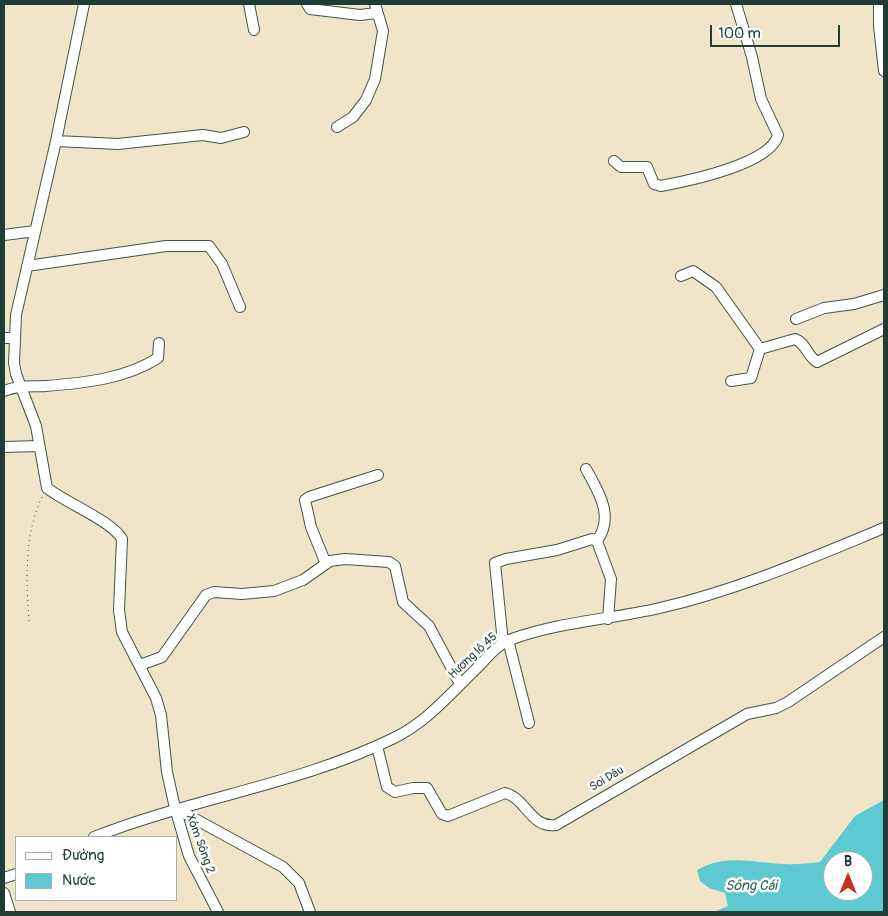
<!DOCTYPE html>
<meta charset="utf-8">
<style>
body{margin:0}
#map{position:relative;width:888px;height:916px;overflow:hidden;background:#f0e5c9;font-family:Pangolin,sans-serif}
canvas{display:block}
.frame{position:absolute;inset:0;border:5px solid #1f3d34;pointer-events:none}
.legend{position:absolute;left:15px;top:836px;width:162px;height:65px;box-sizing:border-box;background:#fff;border:1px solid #a5b1ae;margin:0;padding:6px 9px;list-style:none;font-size:15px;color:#1f3d34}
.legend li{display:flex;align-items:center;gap:10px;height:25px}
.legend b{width:25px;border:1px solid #a5b1ae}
.north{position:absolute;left:823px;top:851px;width:50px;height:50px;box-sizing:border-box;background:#fff;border:1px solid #a5b1ae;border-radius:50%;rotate:0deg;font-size:14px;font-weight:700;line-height:20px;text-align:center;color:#1f3d34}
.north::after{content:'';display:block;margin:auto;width:18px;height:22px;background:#c8321e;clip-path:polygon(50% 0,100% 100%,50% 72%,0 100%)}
.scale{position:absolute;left:710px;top:25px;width:130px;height:22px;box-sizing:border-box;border:2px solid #1f3d34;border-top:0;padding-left:6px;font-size:15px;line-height:18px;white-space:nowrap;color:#1f3d34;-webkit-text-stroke:4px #fff;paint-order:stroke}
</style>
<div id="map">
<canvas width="888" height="916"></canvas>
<div class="frame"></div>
<ul class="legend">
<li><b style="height:6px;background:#fff"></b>Đường</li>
<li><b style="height:14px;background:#5ccad0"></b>Nước</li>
</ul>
<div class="north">B</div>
<div class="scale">100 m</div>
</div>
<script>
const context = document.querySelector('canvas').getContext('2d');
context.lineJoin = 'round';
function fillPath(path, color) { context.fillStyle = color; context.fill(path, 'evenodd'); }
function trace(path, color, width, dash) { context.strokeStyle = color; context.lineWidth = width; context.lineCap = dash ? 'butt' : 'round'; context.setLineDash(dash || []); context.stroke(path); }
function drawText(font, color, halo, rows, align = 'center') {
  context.font = font + ' Pangolin,sans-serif'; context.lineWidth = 5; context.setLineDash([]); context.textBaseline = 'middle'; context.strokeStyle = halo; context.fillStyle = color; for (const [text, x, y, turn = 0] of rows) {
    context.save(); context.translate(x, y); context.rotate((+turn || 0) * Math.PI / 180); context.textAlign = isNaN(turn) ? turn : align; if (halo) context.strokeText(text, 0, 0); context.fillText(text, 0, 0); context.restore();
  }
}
const water = new Path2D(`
 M884,800v112h-170l14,-6 -3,-13 -16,-5 -9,-7 -3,-11c30,-17 56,-7 88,-6 11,1 23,-1 35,-2l35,-46zM833,861h30v30h-30z`);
const path = new Path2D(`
 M29,621c-3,-42 -5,-86 13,-124`);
const minor = new Path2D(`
 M84,4l-28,137 -40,174 -2,48 2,11 20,52 11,62c19,15 65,33 75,51l-3,71 3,22 34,66 5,17 6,57 8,36 108,59 16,16 11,29
 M249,4l5,26
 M307,4l3,5 50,6 16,-2
 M879,4v22l5,45
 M337,127l16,-10 13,-17 9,-21 8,-48 -8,-27
 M56,141l62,3 85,-9 18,3 23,-6
 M614,161l7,6h26l7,17 7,2c27,-5 110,-22 117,-51l-17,-36 -9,-42 -16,-53
 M4,235l31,-4
 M27,266l139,-20h43l13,18 18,43
 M681,276l12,-5 23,16 44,62 35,-10c11,4 12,17 22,23l67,-33
 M796,319l28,-11 30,-4 30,-9
 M4,338h11
 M731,381l20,-3 9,-29
 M4,391c14,-6 27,-4 42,-5 38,-3 79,-7 112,-28l1,-15
 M4,447l35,-1
 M586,469c12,22 29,47 11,72
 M326,564l-15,-37 -6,-27 4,-3 69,-22
 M508,640l21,83
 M503,643l-8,-80 11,-4 51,-9 35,-11 5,2 14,38 -3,40
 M140,665l22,-8 44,-62 8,-3 28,2 32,-3 29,-11 27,-19 15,-2 44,3 6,4 8,36 26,24 31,58
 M377,746l10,41 8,5 18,-4h14l15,26 6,2 57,-23c21,5 26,36 51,32l191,-111 29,-6 12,-6 96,-65
 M175,808l14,48 29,56
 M94,837c98,-39 204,-52 300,-99 33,-16 56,-44 82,-69 11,-11 21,-25 36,-30 47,-17 100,-20 148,-31 78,-18 151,-50 224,-80
 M4,878l12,-4
 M4,893l6,19`);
const streetNames = [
 ["Hương lộ 45",473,656,-43],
 ["Soi Dâu",607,779,-31],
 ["Xóm Sông 2",200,844,70]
];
const waterNames = [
 ["Sông Cái",751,886]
];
fillPath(water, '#5ccad0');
trace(minor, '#3e564a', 12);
trace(path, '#3e564a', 1, [1, 4]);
trace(minor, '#fff', 10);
drawText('12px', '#1f3d34', '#fff', streetNames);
drawText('italic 14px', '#2e605b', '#fff', waterNames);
</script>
